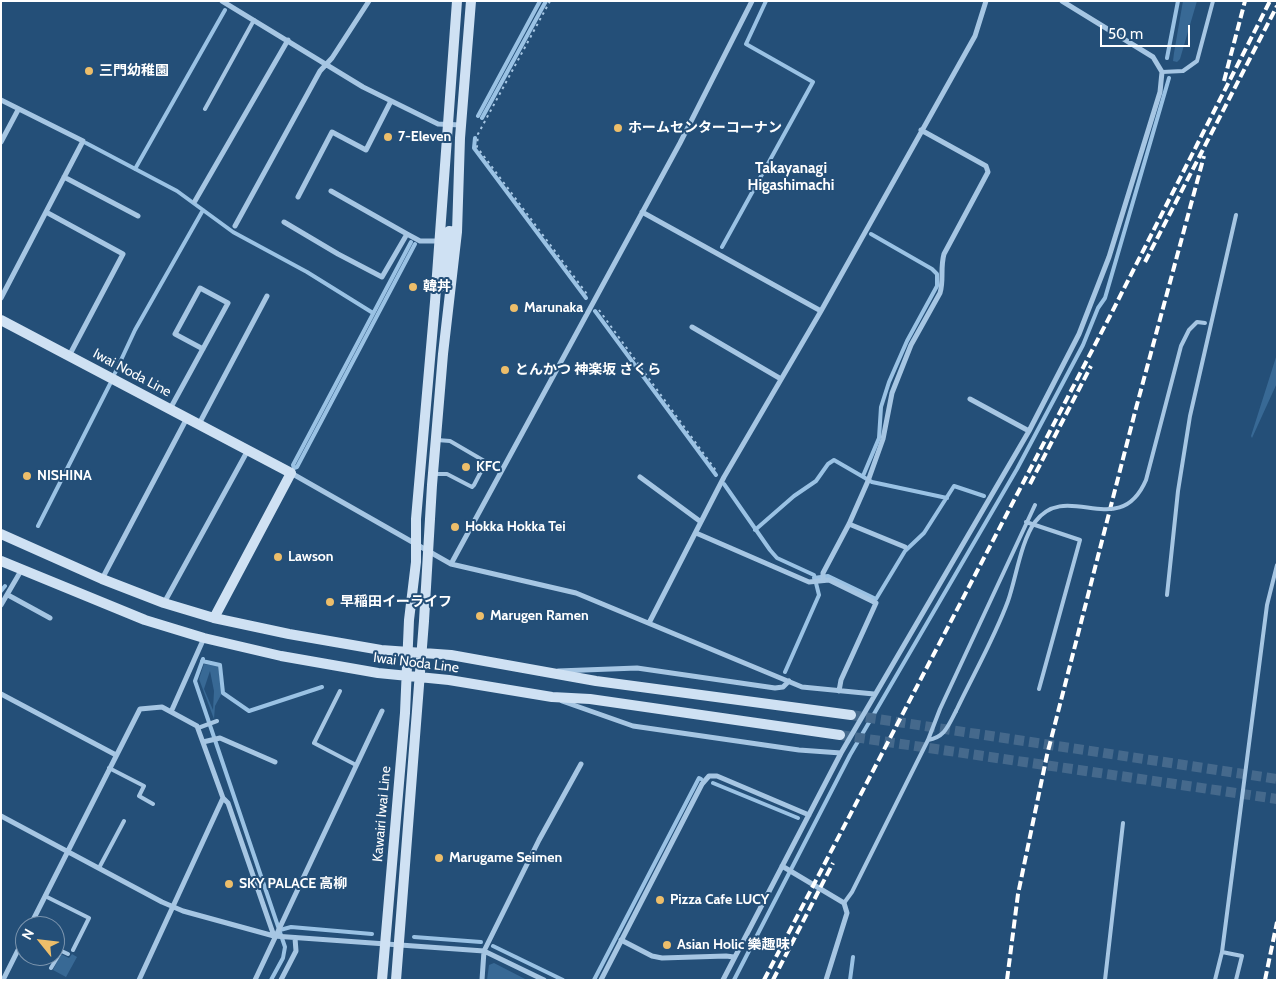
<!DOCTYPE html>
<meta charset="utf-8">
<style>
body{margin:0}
#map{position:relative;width:1278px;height:981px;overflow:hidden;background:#244f78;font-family:Cabin,sans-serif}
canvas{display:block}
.frame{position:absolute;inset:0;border:2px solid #fff;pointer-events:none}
.north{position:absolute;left:15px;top:916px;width:50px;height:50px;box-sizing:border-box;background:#244f78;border:1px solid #7c95ae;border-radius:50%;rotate:299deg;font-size:14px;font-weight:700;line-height:20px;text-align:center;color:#fff}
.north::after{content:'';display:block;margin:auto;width:18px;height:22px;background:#edbe6a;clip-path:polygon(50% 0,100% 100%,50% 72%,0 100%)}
.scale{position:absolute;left:1100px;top:25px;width:90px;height:22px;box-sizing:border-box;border:2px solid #fff;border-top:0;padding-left:6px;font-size:15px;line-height:18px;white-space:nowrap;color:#fff;-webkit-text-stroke:4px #244f78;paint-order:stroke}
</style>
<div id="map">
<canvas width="1278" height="981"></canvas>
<div class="frame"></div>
<div class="north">N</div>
<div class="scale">50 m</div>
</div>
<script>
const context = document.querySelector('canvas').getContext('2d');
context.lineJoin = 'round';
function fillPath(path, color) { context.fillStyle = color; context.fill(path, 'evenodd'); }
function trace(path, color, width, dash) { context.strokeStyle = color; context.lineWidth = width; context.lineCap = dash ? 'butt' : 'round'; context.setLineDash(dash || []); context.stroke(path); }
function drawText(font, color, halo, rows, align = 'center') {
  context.font = font + ' Cabin,"Noto Sans JP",sans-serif'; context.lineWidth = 4; context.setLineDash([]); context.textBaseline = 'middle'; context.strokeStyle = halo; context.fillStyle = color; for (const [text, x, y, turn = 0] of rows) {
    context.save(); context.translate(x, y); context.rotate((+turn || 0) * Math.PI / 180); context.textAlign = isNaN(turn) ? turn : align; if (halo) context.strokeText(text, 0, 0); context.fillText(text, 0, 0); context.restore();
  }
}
const green = new Path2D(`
 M1183,1h14l-17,58 -3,3 -4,-1 1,-8z
 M1277,354v29l-25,55 -1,-2z
 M204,664l14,2 4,27 -7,13 -1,13 -15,-40zM210,671l4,20 -1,19 -9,-21z
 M61,954l8,4 3,-4 5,3 -11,20 -13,-7z
 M494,963l33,17h-40l2,-15z`);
const stream = new Path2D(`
 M1167,58l11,-57
 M478,116l62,-115
 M482,118l64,-117
 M475,138l-1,10 112,150
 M86,143l91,48 56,41 74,40 66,41
 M135,169l90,-159
 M722,247l91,-165 -67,-38 20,-43
 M595,311l121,164
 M115,373l20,-43 68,-120
 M294,468l3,-1 118,-223
 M294,468l-1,-3 118,-223
 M863,476l16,-38 2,-31 8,-25 18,-41 30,-55v-12l-5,-5 -61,-35
 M724,484l46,66 7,8 37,17 5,20 -34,77
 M38,526l72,-142
 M755,530l39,-34 22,-15 12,-17 6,-4 38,22 75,16
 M814,578l14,-2 48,23 29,-48 19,-18 30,-47 30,10
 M1,591l4,-5
 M203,659l-8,22 90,266 -2,11 -12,22
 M202,661l18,4 3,28 26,18 73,-24
 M713,783l85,35
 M280,930l11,-3 81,7
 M414,937l67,5
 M493,946l70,34
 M594,980l105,-202 2,1
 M734,980l116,-225 167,-286 66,-124 15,-37 7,-10 64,-220
 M850,980l3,-23`);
const secondaryTunnel = new Path2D(`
 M851,715l426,64
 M840,735l437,64`);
const path = new Path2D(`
 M550,1l-72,133 -1,13 110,147
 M599,310l118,162`);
const lane = new Path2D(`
 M1162,72l21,-1 14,-10 16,-60
 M205,109l49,-89
 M434,474h13l25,13 2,-2 12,-23 -36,-21 -13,-1
 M1026,522l54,18 -41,149
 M1167,595l11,-104 12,-75 46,-201
 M340,691l-26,52 42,22
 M198,728l19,-7
 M928,740c17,-3 20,-14 28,-29
 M109,768l35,18 -5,10 14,8
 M99,868l25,-47
 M45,896l44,22 -16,32
 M844,903l8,-11 76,-152 12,-31 95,-204
 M55,948l13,6
 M1222,952l20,4 -6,24
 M51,968l10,-17
 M1105,980l18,-157
 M1215,980l7,-28 45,-347 10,-40`);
const street = new Path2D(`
 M222,1l141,86 75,37 23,1
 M1,100l82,41 -82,157
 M1,142l17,-32
 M64,177l74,39
 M298,197l34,-65 34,18 25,-49
 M195,201l93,-161
 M46,212l77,42 -54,102
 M642,212l179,99
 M284,222l54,32 44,23 25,-43 -76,-43
 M235,226l85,-155 12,-13 37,-57
 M407,234l13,7h19
 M692,327l89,52
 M970,399l59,32
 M170,409l58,-106 -28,-15 -25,46 28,15
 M199,424l68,-128
 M291,473l160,91 125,29 226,94 72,7
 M640,477l61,45
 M849,524l56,23
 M696,533l113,49 20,-2 47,23 -35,77 -2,11
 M451,564l229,-421 72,-142
 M102,579l85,-161
 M823,580v-7l26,-49 19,-43 15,-42 9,-46 19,-48 29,-52c4,-13 0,-25 4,-39l44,-82 -2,-6 -65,-36
 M8,595l42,23
 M164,603l84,-153
 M1,605l21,-36
 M649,623l75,-146 97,-166 154,-275 11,-35
 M558,671l79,-3 138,20 8,-1 6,-6
 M1,694l115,61
 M562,701l71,25 166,24 42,3
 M171,712l33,-74
 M203,742l17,-4 55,24
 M1,816l161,86 21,9 91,25 210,15 60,29
 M782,866l62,37 3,10 -21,67
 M30,926l110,-217 22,-2 35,19 26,72 5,5 46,133
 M621,940l31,16 10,2 64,-2 8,1
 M3,980l22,-44
 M139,980l84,-182
 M255,980l127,-269
 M281,980l15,-29 -1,-13
 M482,980l2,-29 55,-111 42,-76
 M601,980l101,-196 7,-8h8l92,39
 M723,980l118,-227 188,-322 50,-97 30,-77 51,-165 2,-20 -9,-15 -91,-56`);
const secondary = new Path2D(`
 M440,287l5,-15 4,-41 8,1
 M1,320l290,153 -77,145
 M1,534l101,45 62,24 50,15 75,16 92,16 70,5 145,26 255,34
 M1,561l144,59 59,18 77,18 97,17 71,7 103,17 38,2 250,36
 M382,980l23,-267 4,-93 7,-58v-43l19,-217 22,-301
 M396,980l28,-359 8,-136 11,-131 14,-122 3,-94 11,-137`);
const rail = new Path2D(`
 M1224,81l21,-80
 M1145,262l132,-256
 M1030,484l61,-118
 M764,980l346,-664 160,-315
 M773,980l60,-117
 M1007,980l11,-86 29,-139 88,-343 69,-256
 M1265,980l12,-58`);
const laneBridge = new Path2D(`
 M956,711c17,-36 38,-72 52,-110 8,-23 13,-60 27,-79 32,-43 84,20 111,-42l35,-134 8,-16 8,-8 8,1`);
const markers = [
 [89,71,5,"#edbe6a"],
 [618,128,5,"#edbe6a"],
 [388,137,5,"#edbe6a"],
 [413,287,5,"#edbe6a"],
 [514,308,5,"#edbe6a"],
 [505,370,5,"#edbe6a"],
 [466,467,5,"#edbe6a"],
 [27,476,5,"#edbe6a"],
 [455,527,5,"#edbe6a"],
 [278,557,5,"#edbe6a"],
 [330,602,5,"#edbe6a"],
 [480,616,5,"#edbe6a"],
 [439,858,5,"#edbe6a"],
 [229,884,5,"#edbe6a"],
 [660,900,5,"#edbe6a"],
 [667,945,5,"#edbe6a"]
];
const poiNames = [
 ["三門幼稚園",99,71],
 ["ホームセンターコーナン",628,128],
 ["7-Eleven",398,137],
 ["韓丼",423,287],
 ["Marunaka",524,308],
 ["とんかつ 神楽坂 さくら",515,370],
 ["KFC",476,467],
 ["NISHINA",37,476],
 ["Hokka Hokka Tei",465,527],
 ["Lawson",288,557],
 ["早稲田イーライフ",340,602],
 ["Marugen Ramen",490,616],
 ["Marugame Seimen",449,858],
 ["SKY PALACE 高柳",239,884],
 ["Pizza Cafe LUCY",670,900],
 ["Asian Holic 樂趣味",677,945]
];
const streetNames = [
 ["Iwai Noda Line",132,373,28],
 ["Iwai Noda Line",416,663,7],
 ["Kawairi Iwai Line",382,814,-85]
];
const neighbourhoodNames = [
 ["Takayanagi",791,169],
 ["Higashimachi",791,186]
];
fillPath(green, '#386995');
trace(stream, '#9ac2e4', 4);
trace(secondaryTunnel, '#45698c', 10, [10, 5]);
trace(path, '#a6c6e3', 2, [2.5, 4]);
trace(lane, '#a6c6e3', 4);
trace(street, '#a6c6e3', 5);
trace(secondary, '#cfe1f3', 10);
trace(rail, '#fff', 4, [9, 4]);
trace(laneBridge, '#a6c6e3', 4);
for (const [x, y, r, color] of markers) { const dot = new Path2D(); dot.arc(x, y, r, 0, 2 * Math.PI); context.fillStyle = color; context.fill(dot); trace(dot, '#244f78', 2); }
drawText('bold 14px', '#fff', '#244f78', poiNames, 'left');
drawText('14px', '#fff', '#244f78', streetNames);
drawText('bold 15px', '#fff', '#244f78', neighbourhoodNames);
</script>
